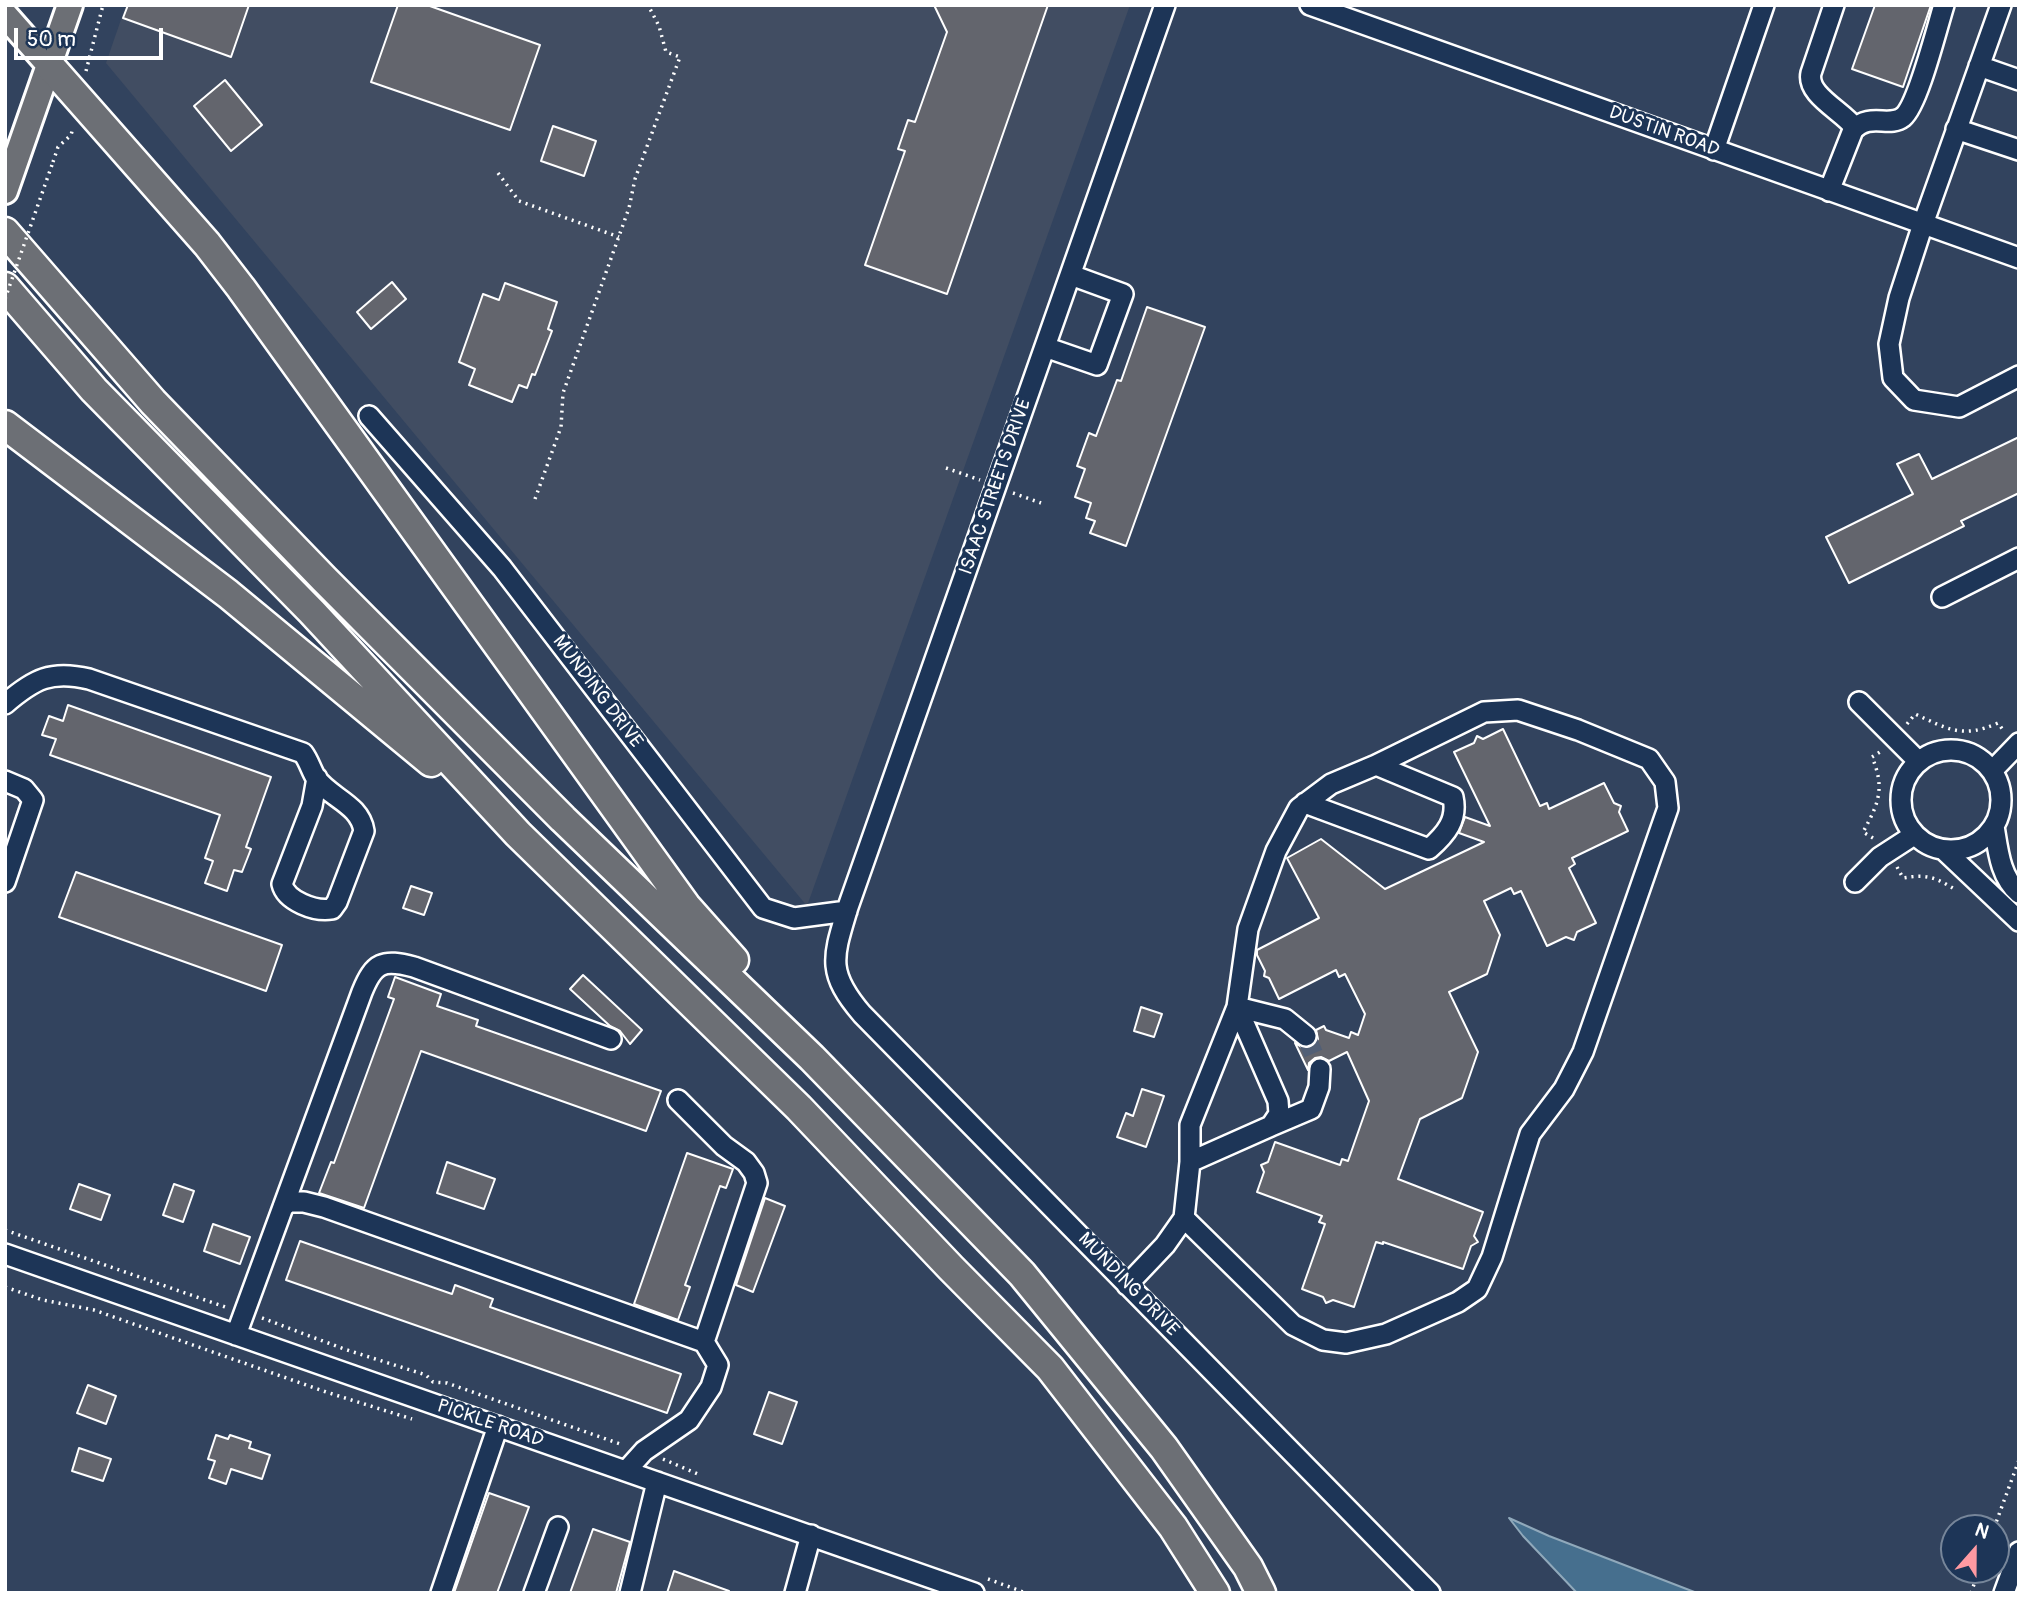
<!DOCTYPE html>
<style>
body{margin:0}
#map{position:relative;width:2024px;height:1598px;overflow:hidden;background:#32435e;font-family:Pangolin,sans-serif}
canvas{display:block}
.frame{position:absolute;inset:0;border:7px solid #fff;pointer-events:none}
.north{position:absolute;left:1940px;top:1514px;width:70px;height:70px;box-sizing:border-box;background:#1d3557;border:2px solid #77869a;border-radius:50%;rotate:21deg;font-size:19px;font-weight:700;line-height:28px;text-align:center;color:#fff}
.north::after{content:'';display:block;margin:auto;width:24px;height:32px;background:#ff9aa2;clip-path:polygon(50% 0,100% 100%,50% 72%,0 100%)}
.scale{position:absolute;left:14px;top:28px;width:149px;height:32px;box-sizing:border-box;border:4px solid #fff;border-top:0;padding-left:9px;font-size:21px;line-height:24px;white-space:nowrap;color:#fff;-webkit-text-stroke:5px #1d3557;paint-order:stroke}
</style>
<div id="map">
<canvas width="2024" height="1598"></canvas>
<div class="frame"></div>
<div class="north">N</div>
<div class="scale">50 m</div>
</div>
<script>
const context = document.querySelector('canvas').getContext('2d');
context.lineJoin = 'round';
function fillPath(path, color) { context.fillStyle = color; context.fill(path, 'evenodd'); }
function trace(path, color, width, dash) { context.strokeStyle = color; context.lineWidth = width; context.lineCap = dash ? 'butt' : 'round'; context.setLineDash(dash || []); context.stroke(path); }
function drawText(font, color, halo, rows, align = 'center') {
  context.font = font + ' Pangolin,sans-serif'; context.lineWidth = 6; context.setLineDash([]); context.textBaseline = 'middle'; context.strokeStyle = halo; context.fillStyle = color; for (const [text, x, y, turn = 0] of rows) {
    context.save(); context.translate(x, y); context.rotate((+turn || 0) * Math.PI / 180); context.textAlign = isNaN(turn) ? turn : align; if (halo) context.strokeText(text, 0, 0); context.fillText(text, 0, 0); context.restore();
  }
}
const built = new Path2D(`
 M126,5h1004l-323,901 -701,-843z`);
const water = new Path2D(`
 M1509,1518l40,18 148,57h-120l-54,-57z`);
const building = new Path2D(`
 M128,5h121l-18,52 -108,-39z
 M398,5h29l113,40 -30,85 -139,-48z
 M934,5h114l-101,289 -82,-29 40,-114 -7,-2 10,-29 7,2 32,-90z
 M1875,5h56l-28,82 -51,-18z
 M225,80l37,45 -31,26 -37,-45z
 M553,126l43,15 -12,35 -43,-15z
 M392,282l14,17 -35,30 -14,-17z
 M505,283l52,19 -9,27 4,2 -17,44 -3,-1 -5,14 -8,-3 -7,17 -43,-17 6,-16 -16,-7 24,-68 16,6z
 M1147,307l58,20 -79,219 -36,-13 5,-12 -9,-3 5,-15 -16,-6 10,-28 -8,-3 12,-33 7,3 21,-56 4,1z
 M2019,437v56l-58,28 3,5 -115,57 -23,-46 87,-43 -16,-30 22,-10 13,25z
 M68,705l203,72 -25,70 5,2 -9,23 -8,-2 -7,21 -22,-8 8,-22 -8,-3 15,-43 -170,-60 6,-16 -14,-4 7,-19 14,5z
 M1503,729l37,77 7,-3 2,6 55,-26 10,20 7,3 -2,6 9,19 -56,27 3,6 -6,4 27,55 -19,9 -3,8 -8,-3 -19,9 -26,-55 -7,3 -3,-6 -27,13 16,34 -13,39 -38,18 29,60 -16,46 -42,21 -22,60 85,33 -9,24 4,6 -7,4 -8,23 -80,-27v2l-7,-2 -22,65 -21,-7 -7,3 -3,-6 -21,-8 23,-65 -6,-2 3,-6 -65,-24 7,-20 -3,-7 7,-3 7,-20 65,23 2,-6 6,2 21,-60 -22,-49 -18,9 -8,-4 -6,1 -6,5 -1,7 -13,-27 8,5 8,-1 7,-8 -2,-9 8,-4 2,4 23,8 2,-6 7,3 7,-21 -20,-40 -6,3 -3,-7 -57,29 -10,-21 -5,-2 1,-5 -8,-16v-5l62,-32 -32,-60 34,-19 64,50 99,-47 -25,-9 6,-16 25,9 -36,-74 20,-9 3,-7 6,3z
 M76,872l206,73 -16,46 -207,-74z
 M411,886l21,7 -8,22 -21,-7z
 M583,975l59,55 -12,14 -10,-13 -10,-5 -40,-37z
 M395,977l46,17 -4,12 41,14 -2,6 185,65 -15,40 -225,-80 -57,157 -45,-15 12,-31 3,1 60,-164 -6,-2z
 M1141,1007l21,7 -8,23 -20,-6z
 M1142,1089l22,7 -18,51 -29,-10 9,-24 7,3z
 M687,1153l46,16 -7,19 -6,-2 -35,99 5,2 -12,33 -44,-16z
 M447,1162l48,17 -11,30 -47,-16z
 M79,1184l31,11 -9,25 -31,-11z
 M174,1184l20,7 -11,31 -20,-7z
 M765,1198l20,8 -32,86 -17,-7z
 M213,1224l37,13 -10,27 -36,-13z
 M300,1241l152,53 3,-9 38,14 -3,8 191,67 -14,39 -381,-133z
 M88,1385l28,11 -10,28 -29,-11z
 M769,1392l28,10 -15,42 -28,-10z
 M216,1435l12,4 2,-4 21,7 -2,6 21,7 -8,24 -31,-10 -5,15 -17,-6 6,-17 -7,-2z
 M79,1448l32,11 -8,22 -31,-10z
 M489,1493l40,14 -32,86h-43z
 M593,1529l37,13 -14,51h-46z
 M674,1571l55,20v2h-62z`);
const minorTunnel = new Path2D(`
 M1306,1036l14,33`);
const path = new Path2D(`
 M86,71l17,-66
 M53,162l5,-15 13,-12 2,-7
 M498,173l21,28 100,36
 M946,468l34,12
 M1013,493l28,10
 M535,499l26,-72 2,-34 66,-185 6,-29 45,-122 -14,-5 -7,-26 -11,-21
 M1907,724l8,-10c33,15 47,25 83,9l5,7
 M2019,828v8
 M1873,838l-10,-6c16,-29 22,-44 9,-75l11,-7
 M1897,867l6,11c24,-4 32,-1 53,12
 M5,1230l223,78
 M5,1287l38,13 51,10 232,82 86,27
 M262,1318l82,31 82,26 7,7 14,1 176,62
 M663,1459l35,15
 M1994,1528l25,-68
 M988,1579l38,14
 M1971,1593l8,-23`);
const minor = new Path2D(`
 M1165,5l-317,902c-15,50 -22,65 14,107l568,579
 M1310,5l709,253
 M1834,5l-23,68c-5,22 32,38 44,55
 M2001,5l-78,219 -24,74 -10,46 4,34 21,22 45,7 60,-31
 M1979,66l40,14
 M1956,129l63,21
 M1714,150l50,-145
 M1829,191l24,-61c17,-18 36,-2 50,-13 15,-12 34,-90 41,-112
 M1045,347l52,18 26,-71 -52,-19
 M369,416l133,152 261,340 31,10 53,-7
 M1942,597l77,-39
 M1859,702l59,59
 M5,704c29,-25 46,-34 84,-25l214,74c6,8 8,17 13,25 14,20 44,26 48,53l-27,71 -5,7c-17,3 -46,-8 -50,-25l30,-78 5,-28
 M1901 800a50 50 0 1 1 100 0a50 50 0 1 1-100 0Z
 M1992,771l27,-28
 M5,781l19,8 9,11 -28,82
 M1994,826c4,24 6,51 25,67
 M1944,850l75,71
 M1855,882l25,-25 34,-22
 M1237,1007l48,12 21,17
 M678,1100l46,46 22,16 8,11 3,10 -53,159
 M1271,1126l40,-17 8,-22 1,-18
 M1190,1162l81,-36 8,-12 -1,-13 -41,-94
 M283,1207l6,-5h15l20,5 380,135 14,23 -7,22 -22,33 -45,31 -18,20
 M1184,1218l109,107 30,15 23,3 40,-9 72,-32 19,-13 15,-32 38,-123 34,-45 19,-37 85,-244 -3,-26 -16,-23 -71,-29 -60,-20 -34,2 -108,53
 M5,1254l969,339
 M1127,1285l38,-40 19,-27 6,-56v-37l47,-118 11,-78 28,-78 23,-43 32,-24 45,-19 77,32c5,23 -7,37 -24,52l-124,-46
 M236,1335l126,-343c12,-30 21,-33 52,-25l197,72
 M441,1593l57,-167
 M534,1593l24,-66
 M630,1593l27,-111
 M795,1593l16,-58
 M2004,1593l15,-41`);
const major = new Path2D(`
 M5,15l45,51
 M5,191l65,-186`);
const highway = new Path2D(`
 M50,66l157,178 34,44 445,618 48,54
 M5,232l148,170 171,177 239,240 249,239 210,216 142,174 84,119 13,26
 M5,287l89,103 218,222 206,222 281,274 152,160 99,100 123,159 42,66
 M5,425l223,169 203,168`);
const pathBridge = new Path2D(`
 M5,299l48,-137`);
const streetNames = [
 ["DUSTIN ROAD",1664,132,20],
 ["ISAAC STREETS DRIVE",996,487,-71],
 ["MUNDING DRIVE",597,692,53],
 ["MUNDING DRIVE",1128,1285,46],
 ["PICKLE ROAD",490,1424,19]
];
fillPath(built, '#414d62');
fillPath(water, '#466f8e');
trace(water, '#90a9bb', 2);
fillPath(building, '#63656d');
trace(building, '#fff', 2);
trace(minorTunnel, '#515f76', 19, [19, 10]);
trace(minor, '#fff', 24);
trace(major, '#fff', 30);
trace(highway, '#fff', 33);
trace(path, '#fff', 3.5, [2, 5]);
trace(minor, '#1d3557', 19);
trace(major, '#6c6f75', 24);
trace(highway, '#6c6f75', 28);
trace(pathBridge, '#fff', 3.5, [2, 5]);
drawText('19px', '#fff', '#1d3557', streetNames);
</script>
